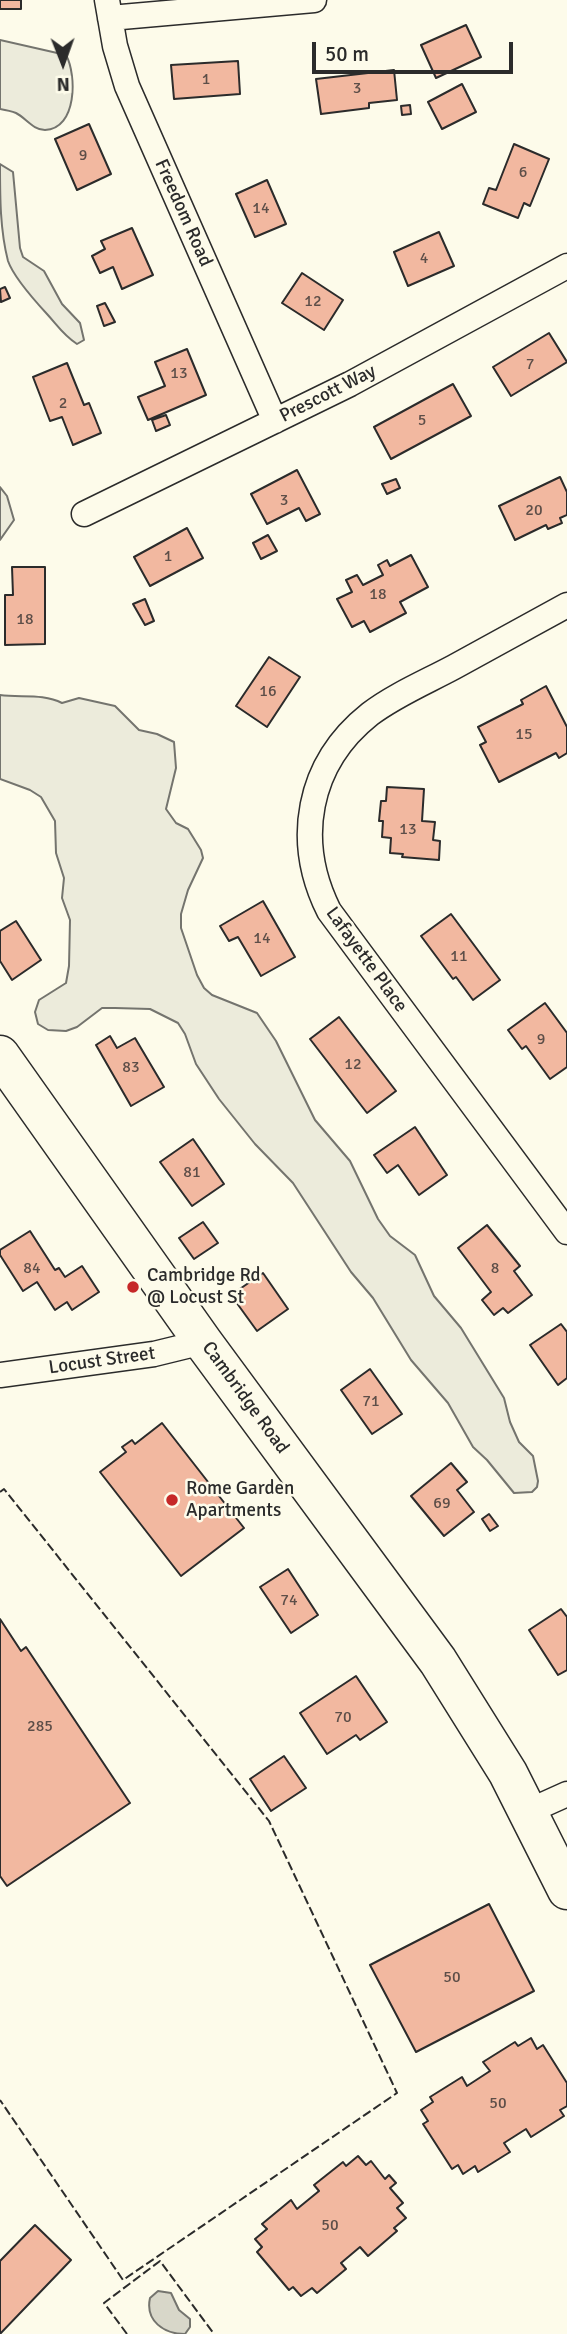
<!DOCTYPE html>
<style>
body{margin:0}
#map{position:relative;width:567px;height:2334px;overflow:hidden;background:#fdfbea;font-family:Signika,sans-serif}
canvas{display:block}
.north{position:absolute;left:28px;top:28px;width:70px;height:70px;-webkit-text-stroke:5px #fdfbea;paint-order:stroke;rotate:179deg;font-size:19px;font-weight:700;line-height:28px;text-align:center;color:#2b2b2b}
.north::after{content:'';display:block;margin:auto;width:24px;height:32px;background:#2b2b2b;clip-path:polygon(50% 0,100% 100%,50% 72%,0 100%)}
.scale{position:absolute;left:312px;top:42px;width:201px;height:32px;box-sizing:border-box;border:4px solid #2b2b2b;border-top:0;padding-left:9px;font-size:21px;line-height:24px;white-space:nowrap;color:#2b2b2b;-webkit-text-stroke:5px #fdfbea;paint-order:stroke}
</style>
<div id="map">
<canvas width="567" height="2334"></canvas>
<div class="north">N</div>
<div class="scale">50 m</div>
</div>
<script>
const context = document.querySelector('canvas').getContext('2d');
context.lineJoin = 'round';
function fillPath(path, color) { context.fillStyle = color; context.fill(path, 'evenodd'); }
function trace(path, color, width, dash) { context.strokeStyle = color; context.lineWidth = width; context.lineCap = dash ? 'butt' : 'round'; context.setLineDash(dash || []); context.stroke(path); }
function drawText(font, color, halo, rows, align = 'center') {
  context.font = font + ' Signika,sans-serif'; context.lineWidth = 5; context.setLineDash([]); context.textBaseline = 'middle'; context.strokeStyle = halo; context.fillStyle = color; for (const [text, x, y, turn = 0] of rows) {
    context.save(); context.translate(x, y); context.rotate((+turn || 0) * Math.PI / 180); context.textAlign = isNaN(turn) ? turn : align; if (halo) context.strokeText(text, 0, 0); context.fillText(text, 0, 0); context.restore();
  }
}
const green = new Path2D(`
 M0,40l66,15c11,20 11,74 -21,75 -12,0 -19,-12 -29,-17 -5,-2 -10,-3 -16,-4z
 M0,164l13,8 7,76 3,9 21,14 18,33 18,19 4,17 -7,4c-14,-9 -19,-18 -30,-30 -12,-13 -33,-36 -39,-53 -8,-31 -8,-64 -8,-97z
 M0,487l7,9 7,24 -14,20z
 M0,695c20,3 43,-2 62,8l17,-5 36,8 24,24 18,4 17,8 2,26 -10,41 10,14 12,6 13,21 2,8 -15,32 -7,24v14l16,47 7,13 8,7 45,18 19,28 39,79 35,41 28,58 12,17 25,19 19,41 27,32 43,70 6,24 9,20 14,14 5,25 -1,6 -5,5 -18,1 -27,-33 -14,-13 -25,-44 -37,-43 -38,-62 -22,-26 -58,-89 -38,-39 -36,-45 -23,-35 -11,-30 -7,-11 -28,-14 -35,-1h-13l-25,19 -11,4 -18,-1 -10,-6 -3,-12 4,-12 27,-17 3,-17 1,-46 -8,-22 2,-20 -8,-25 -1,-32 -14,-24 -11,-7 -30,-11z`);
const water = new Path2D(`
 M158,2291l13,2 8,17 11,9v8l-5,7c-21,0 -40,-13 -35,-36z`);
const building = new Path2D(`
 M0,0h21v9h-21z
 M466,25l15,32 -45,21 -15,-33z
 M238,61l2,33 -66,5 -3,-34z
 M394,70l3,30 -28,3v5l-48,6 -5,-35z
 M462,84l14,28 -34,17 -14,-27z
 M410,105l1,9 -9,1 -1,-9z
 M89,124l22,50 -34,16 -22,-51z
 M514,144l35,15 -19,47 -6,-3 -6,15 -35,-14 6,-16 7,2z
 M267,180l19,44 -31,13 -19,-43z
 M132,228l21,47 -31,14 -9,-22 -13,6 -8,-17 13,-7 -4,-8z
 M439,232l15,34 -46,20 -14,-34z
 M302,273l41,27 -19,30 -42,-27z
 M5,287l5,11 -9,4 -1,-13z
 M105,303l10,19 -11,4 -7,-20z
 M549,333l18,29 -56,34 -18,-29z
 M187,349l19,46 -58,25 -10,-23 27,-11 -10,-24z
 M67,363l17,42 5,-2 12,30 -28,12 -11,-28 -12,4 -17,-44z
 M453,384l18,32 -80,43 -17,-32z
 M166,415l4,10 -14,6 -4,-11z
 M297,470l23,44 -14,7 -7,-13 -32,16 -16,-30z
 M560,477l7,15v23l-7,3 2,5 -14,6 -2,-4 -31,15 -16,-34z
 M396,479l4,9 -13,6 -5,-10z
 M187,528l16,30 -53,28 -16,-29z
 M268,535l9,16 -16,8 -8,-16z
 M411,555l17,32 -28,15 6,11 -36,19 -6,-11 -12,6 -15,-28 15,-7 -6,-12 11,-5 6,10 20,-10 -5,-10 9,-5 3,6z
 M12,567h33v77l-40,1v-50h8z
 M145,599l9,22 -9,4 -12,-21z
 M269,657l31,20 -33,50 -31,-21z
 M546,686l21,41v26l-8,5 -3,-5 -57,29 -19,-37 6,-3 -8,-15 45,-23 -2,-4z
 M387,787l37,2 -2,32 13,1 -2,18 7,1 -1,19 -37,-3 1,-3 -13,-1 1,-15 -9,-1 1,-16h-4l2,-20h5z
 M263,901l32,56 -34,19 -23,-39 -9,4 -9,-15z
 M451,914l49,66 -27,20 -17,-23 -3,2 -32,-43z
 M16,921l25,39 -29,20 -12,-19v-30z
 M545,1003l22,30v34l-17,12 -24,-33 -4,3 -14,-19z
 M339,1017l57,74 -29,22 -57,-74z
 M110,1036l7,12 18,-10 29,49 -33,19 -35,-61z
 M415,1127l32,48 -28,20 -21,-30 -11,8 -13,-18z
 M193,1139l31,45 -32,22 -32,-44z
 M203,1222l15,21 -24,16 -15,-21z
 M487,1225l33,41 -6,5 18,24 -24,18 -5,-5 -9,7 -12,-15 9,-8 -33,-44z
 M30,1231l25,39 4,-2 6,9 17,-11 17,26 -27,18 -5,-8 -12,8 -18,-28 -14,9 -23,-36v-5z
 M263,1273l25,36 -31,22 -26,-36z
 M561,1324l6,8v46l-9,7 -28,-40z
 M370,1369l32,45 -30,20 -31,-44z
 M162,1423l82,105 -63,48 -81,-104 26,-20 -4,-5 10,-7 3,4z
 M451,1463l16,19 -10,8 17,22 -30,24 -33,-40z
 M489,1514l9,12 -8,5 -8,-12z
 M288,1569l30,46 -27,18 -31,-46z
 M561,1609l6,8v53l-9,5 -29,-45z
 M0,1619l21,32 5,-4 104,156 -123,83 -7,-10z
 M356,1676l31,46 -27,18 -4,-5 -29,19 -27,-41z
 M284,1756l22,32 -35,23 -21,-32z
 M489,1904l45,87 -118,61 -46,-87z
 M531,2038l6,11 6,-4 24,38v23l-7,4 4,6 -33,21 -5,-8 -22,14 6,9 -32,20 -3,-6 -12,8 -5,-9 -6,4 -29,-45 5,-3 -7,-11 12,-8 -3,-5 32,-20 5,9 23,-15 -7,-9 32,-20 3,4z
 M358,2156l8,9 5,-4 14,18 4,-4 7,8 -6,5 13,15 -6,5 9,10 -12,10 3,3 -29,25 -8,-9 -19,16 5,6 -29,24 -5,-5 -11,8 -8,-9 -4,3 -32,-38 5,-5 -7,-8 12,-10 -5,-5 29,-24 6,9 22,-18 -5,-6 29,-23 3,4z
 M35,2225l36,35 -71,74v-73z`);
const street = new Path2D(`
 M107,0l8,46 12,40 148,335
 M110,18l204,-18
 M84,514l266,-130 217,-118
 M567,605c-38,21 -75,41 -113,62 -28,15 -59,28 -84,47 -63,50 -76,127 -41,197l238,321
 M0,1375l154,-21 49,-12
 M527,1812l40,-18`);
const highway = new Path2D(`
 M0,1055l203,287 235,319 70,112 59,117`);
const fence = new Path2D(`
 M0,1492l4,-3 265,332 128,272 -274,187 -123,-180
 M127,2334l-23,-31 56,-42 54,73`);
const markers = [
 [133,1287,7,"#c62828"],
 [172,1500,7,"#c62828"]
];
const numberNames = [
 ["1",206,80],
 ["3",357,89],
 ["9",83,156],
 ["6",523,173],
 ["14",261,209],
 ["4",424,259],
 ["12",313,302],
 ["7",530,365],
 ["13",179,374],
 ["2",63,404],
 ["5",422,421],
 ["3",284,501],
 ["20",534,511],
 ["1",168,557],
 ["18",378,595],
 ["18",25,620],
 ["16",268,692],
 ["15",524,735],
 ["13",408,830],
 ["14",262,939],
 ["11",459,957],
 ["9",541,1040],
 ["12",353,1065],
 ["83",131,1068],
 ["81",192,1173],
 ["84",32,1269],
 ["8",495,1269],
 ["71",371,1402],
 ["69",442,1504],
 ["74",289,1601],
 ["70",343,1718],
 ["285",40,1727],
 ["50",452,1978],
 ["50",498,2104],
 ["50",330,2226]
];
const streetNames = [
 ["Freedom Road",183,213,66],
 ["Prescott Way",328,394,-27],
 ["Lafayette Place",366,960,54],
 ["Locust Street",102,1361,-8],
 ["Cambridge Road",245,1398,54]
];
const poiNames = [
 ["Cambridge Rd",147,1276],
 ["@ Locust St",147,1298],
 ["Rome Garden",186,1489],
 ["Apartments",186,1511]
];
fillPath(green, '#ecebdb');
trace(green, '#74746e', 2);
fillPath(water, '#d8d7c9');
trace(water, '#74746e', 2);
fillPath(building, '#f2b8a0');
trace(building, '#2b2b2b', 2);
trace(street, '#2b2b2b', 27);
trace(highway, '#2b2b2b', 41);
trace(street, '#fdfbea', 24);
trace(highway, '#fdfbea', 38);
trace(fence, '#2b2b2b', 2, [9, 3.5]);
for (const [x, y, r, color] of markers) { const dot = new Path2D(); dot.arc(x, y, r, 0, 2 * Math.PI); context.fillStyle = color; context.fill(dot); trace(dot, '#fdfbea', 2.5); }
drawText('16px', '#5d4e48', null, numberNames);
drawText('19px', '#2b2b2b', '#fdfbea', streetNames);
drawText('19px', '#2b2b2b', '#fdfbea', poiNames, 'left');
</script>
